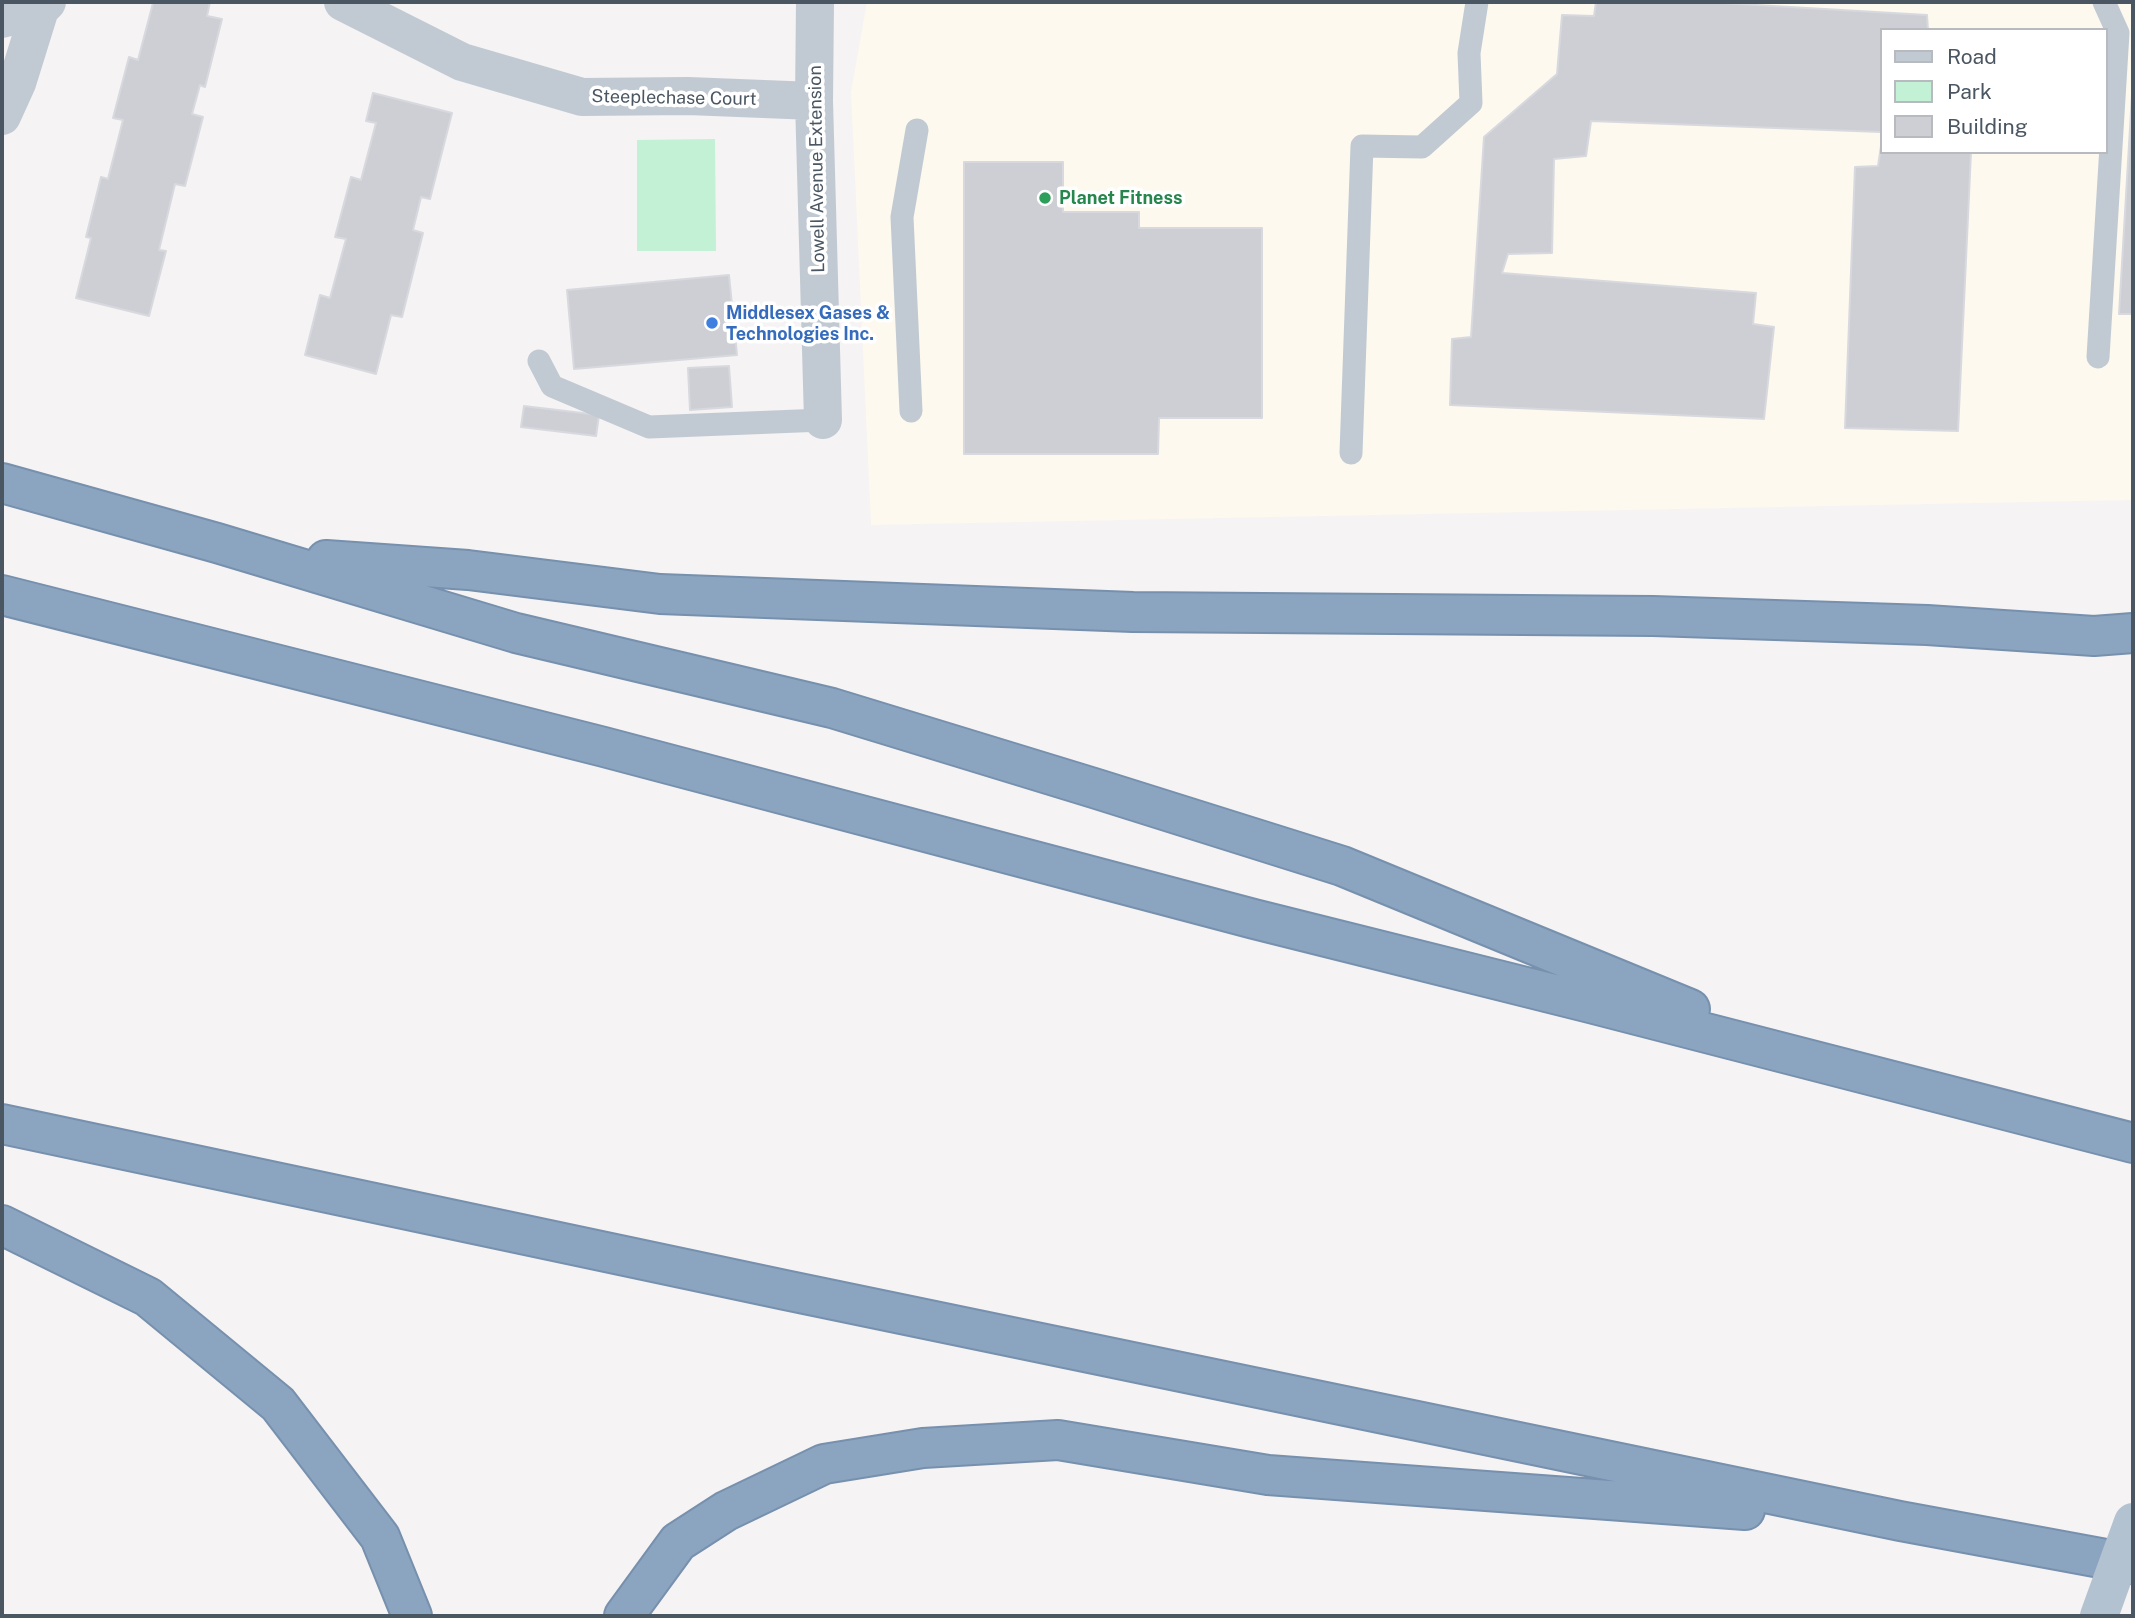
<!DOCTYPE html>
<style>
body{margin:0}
#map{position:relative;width:2135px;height:1618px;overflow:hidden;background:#f5f3f3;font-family:"Public Sans",sans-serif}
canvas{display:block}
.frame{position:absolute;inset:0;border:4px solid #4a5661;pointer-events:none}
.legend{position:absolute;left:1880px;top:28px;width:228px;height:126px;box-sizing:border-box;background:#fff;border:2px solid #b7bbc0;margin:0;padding:9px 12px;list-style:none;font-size:21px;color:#4a5661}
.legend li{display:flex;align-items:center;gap:14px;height:35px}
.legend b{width:35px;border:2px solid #b7bbc0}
</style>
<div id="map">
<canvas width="2135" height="1618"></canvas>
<div class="frame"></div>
<ul class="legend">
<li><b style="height:9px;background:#c1cad2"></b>Road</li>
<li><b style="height:19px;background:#c3f1d5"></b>Park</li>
<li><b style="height:19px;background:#cdcfd5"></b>Building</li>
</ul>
</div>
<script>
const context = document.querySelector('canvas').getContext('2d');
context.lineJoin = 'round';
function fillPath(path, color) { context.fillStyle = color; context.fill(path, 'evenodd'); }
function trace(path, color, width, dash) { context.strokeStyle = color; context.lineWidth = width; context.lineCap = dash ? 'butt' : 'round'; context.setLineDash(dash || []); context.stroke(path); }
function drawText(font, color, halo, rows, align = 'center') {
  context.font = font + ' "Public Sans",sans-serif'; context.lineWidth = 7; context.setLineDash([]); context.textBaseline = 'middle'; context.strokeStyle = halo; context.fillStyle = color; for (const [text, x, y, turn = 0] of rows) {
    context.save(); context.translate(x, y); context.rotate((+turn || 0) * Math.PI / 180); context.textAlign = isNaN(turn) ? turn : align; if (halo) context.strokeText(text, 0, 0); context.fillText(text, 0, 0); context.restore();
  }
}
const commercial = new Path2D(`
 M867,2h1266v498l-1262,25 -20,-433zM1881,30h224v122h-224z`);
const green = new Path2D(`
 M715,139l1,112h-79v-111z`);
const building = new Path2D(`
 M148,2h62l-3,14 15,3 -17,68 -5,-2 -8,29 11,3 -18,69 -10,-2 -16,66 7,1 -17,65 -73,-18 15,-60 -5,-1 15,-60 7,2 15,-59 -10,-2 16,-61 9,3 15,-57z
 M1596,2h109l222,13 1,15h-47v102l-290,-11 -5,35 -32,3 -2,94 -44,1 -6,19 254,20 -3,31 21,3 -10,92 -314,-14 2,-66 19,-2 13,-200 73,-63 5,-59 32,1z
 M2133,77v237h-14z
 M373,93l79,20 -22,86 -9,-2 -8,33 10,3 -21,84 -11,-2 -15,59 -71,-19 15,-60 10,3 16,-59 -11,-2 16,-60 10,3 15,-57 -10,-2z
 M1881,146v6h90l-13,279 -113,-3 10,-261 23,-1z
 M964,162h99v50h76v16h123v190h-103l-1,36h-194z
 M729,275l8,80 -163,14 -7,-79z
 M729,366l3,41 -42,3 -2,-42z
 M524,406l75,9 -3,21 -75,-9z`);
const lane = new Path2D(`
 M2098,357l20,-324 -14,-31
 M539,361l13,25 97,41 174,-7
 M911,411l-9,-194 15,-87
 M1351,453l11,-307 60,1 49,-44 -2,-50 8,-51`);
const street = new Path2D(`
 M343,2l119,60 120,35 106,-1 126,5
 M815,2l-1,99 9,319
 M2,19l38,-10
 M2,116l15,-33 23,-74 7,-7`);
const highway = new Path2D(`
 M2,483l215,60 299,90 316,75 265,81 245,77 348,143
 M326,560l142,10 192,24 473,18 520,4 274,9 167,11 39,-3
 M2,595l602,152 650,172 336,84 543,140
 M2,1124l783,166 1115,231 233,43
 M2,1225l146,72 130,107 102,133 32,79
 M624,1616l54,-74 48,-31 98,-47 99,-16 135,-8 210,35 477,35`);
const primaryBridge = new Path2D(`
 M2099,1616l34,-94`);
const markers = [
 [1045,198,7,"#2e9e5b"],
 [712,323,7,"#3f7fe0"]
];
const streetNames = [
 ["Steeplechase Court",674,98,1],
 ["Lowell Avenue Extension",817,169,-91]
];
const leisureNames = [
 ["Planet Fitness",1059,198]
];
const shopNames = [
 ["Middlesex Gases &",726,313],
 ["Technologies Inc.",726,334]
];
fillPath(commercial, '#fdf9ef');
fillPath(green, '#c3f1d5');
fillPath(building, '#cdcfd5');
trace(building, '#d7d9de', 2);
trace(highway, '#7690ad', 42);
trace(lane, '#c1cad2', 23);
trace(street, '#c1cad2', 38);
trace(highway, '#8ba5c1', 38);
trace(primaryBridge, '#b3c2d1', 38);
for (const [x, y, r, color] of markers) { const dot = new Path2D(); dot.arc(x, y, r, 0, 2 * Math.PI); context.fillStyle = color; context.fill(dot); trace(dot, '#fff', 2.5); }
drawText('18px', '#4a5661', '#fff', streetNames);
drawText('bold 18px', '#27864d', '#fff', leisureNames, 'left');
drawText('bold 18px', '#366cbe', '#fff', shopNames, 'left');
</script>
